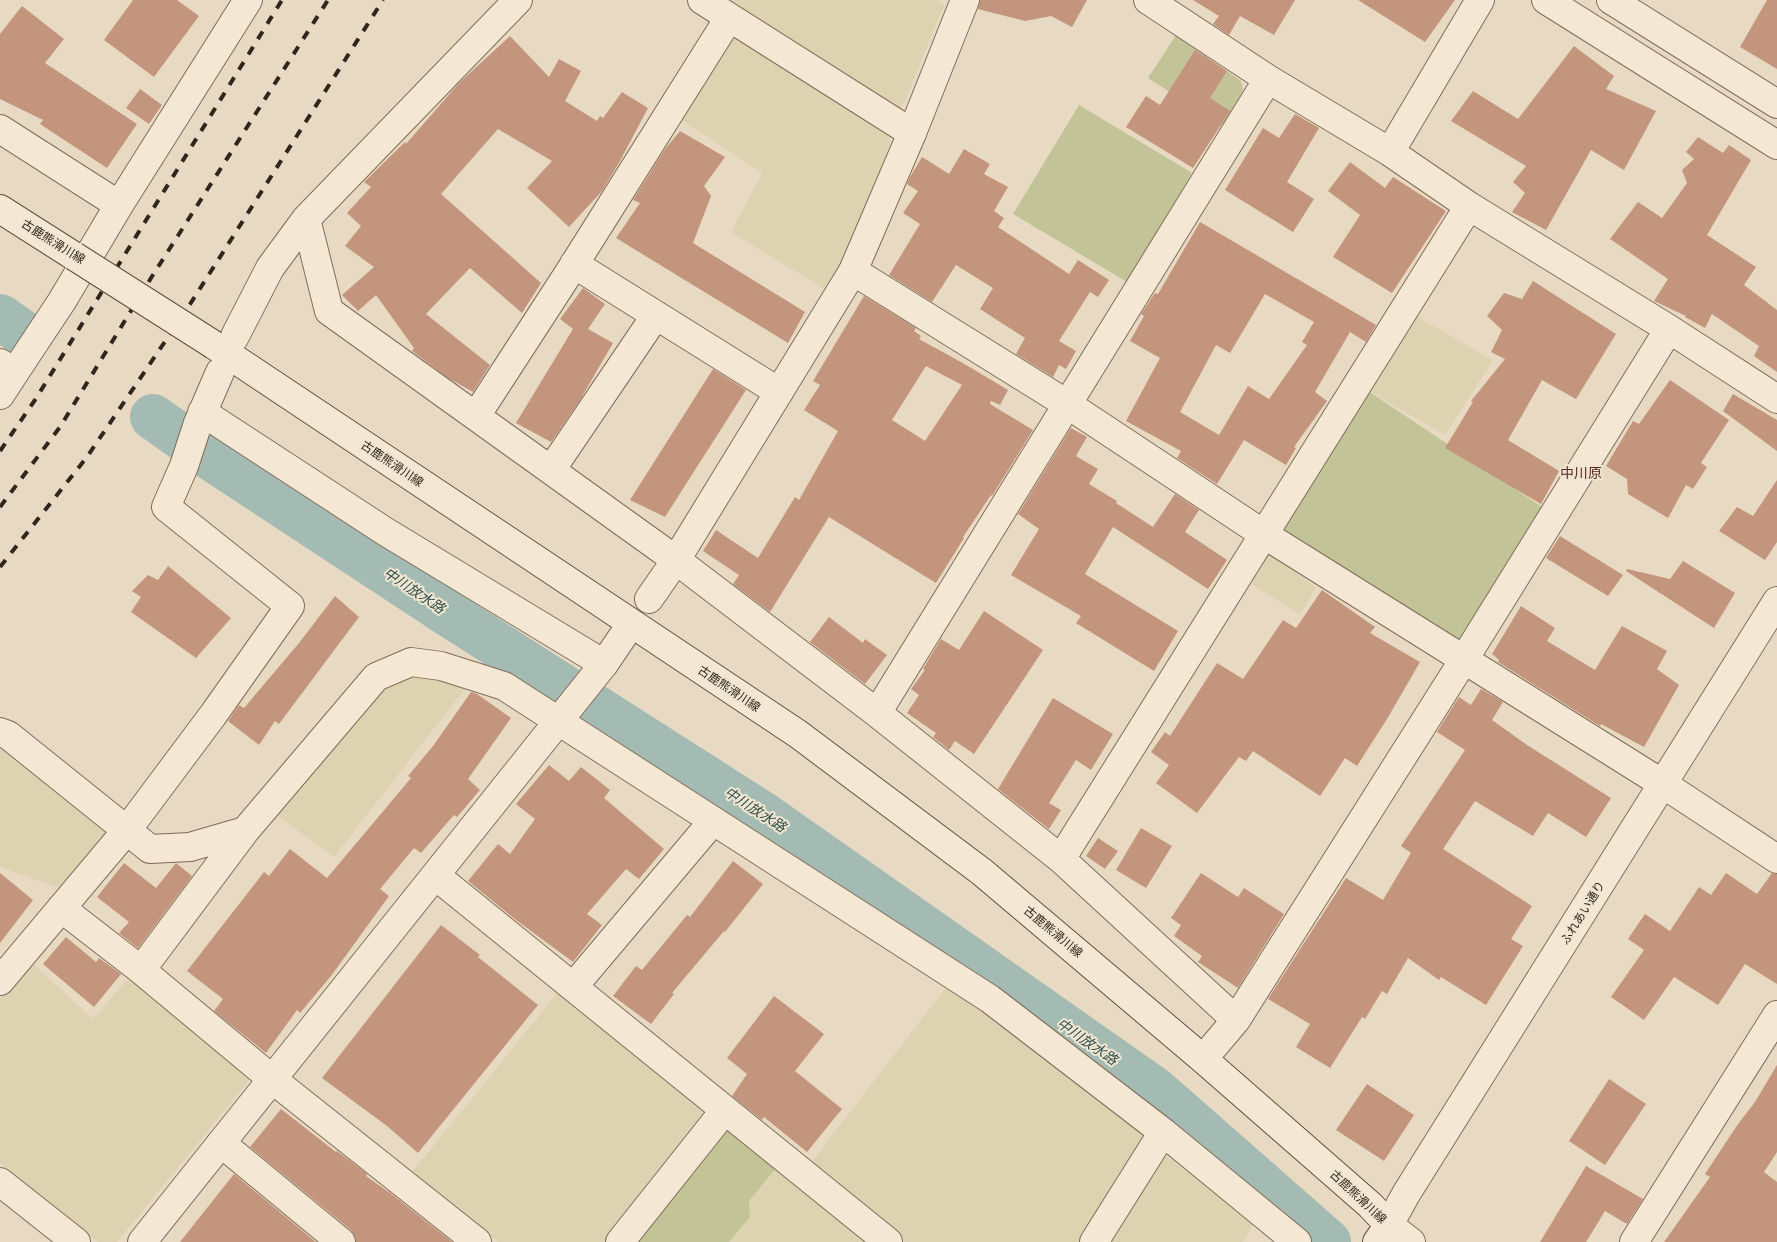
<!DOCTYPE html>
<meta charset="utf-8">
<style>
body{margin:0}
canvas{display:block;background:#e8dac2}
</style>
<canvas width="1777" height="1242"></canvas>
<script>
const context = document.querySelector('canvas').getContext('2d');
context.lineJoin = 'round';
function fillPath(path, color) { context.fillStyle = color; context.fill(path, 'evenodd'); }
function trace(path, color, width, dash) { context.strokeStyle = color; context.lineWidth = width; context.lineCap = dash ? 'butt' : 'round'; context.setLineDash(dash || []); context.stroke(path); }
function drawText(font, color, halo, rows, align = 'center') {
  context.font = font + ' "Crimson Pro","Noto Sans JP",serif'; context.lineWidth = 4; context.setLineDash([]); context.textBaseline = 'middle'; context.strokeStyle = halo; context.fillStyle = color; for (const [text, x, y, turn = 0] of rows) {
    context.save(); context.translate(x, y); context.rotate((+turn || 0) * Math.PI / 180); context.textAlign = isNaN(turn) ? turn : align; if (halo) context.strokeText(text, 0, 0); context.fillText(text, 0, 0); context.restore();
  }
}
const farmland = new Path2D(`
 M727,0h210l7,5 -39,96 -6,8z
 M739,36l148,94 3,15 -48,117 -18,27 -93,-57 31,-59 -82,-54 46,-80z
 M1416,316l77,44 -48,75 -80,-46z
 M1269,553l47,34 -16,28 -53,-34 15,-25z
 M418,673l50,12 -134,172 -63,-46 115,-131z
 M0,745l107,84 -3,12 -45,47 -59,-21z
 M30,961l63,58 38,-44 120,103 -134,164h-19l-98,-79v-165z
 M948,985l79,52 118,95 -1,13 -61,97h-178l-95,-78z
 M559,991l151,124 -101,127h-111l-86,-70z
 M1174,1155l80,68 -11,19h-133l54,-86z
 M776,1168l88,74h-135l21,-25 -2,-16z`);
const green = new Path2D(`
 M1176,35l65,46 2,9 -21,36 -74,-48z
 M1079,105l113,68 -65,109 -114,-68z
 M1365,389l183,122 -80,125 -16,7 -168,-106 -3,-16z
 M724,1123l52,45 -27,33 1,16 -21,25h-99z`);
const river = new Path2D(`
 M0,317l23,16
 M153,417l51,36 248,163 313,200 390,274 173,152`);
const building = new Path2D(`
 M133,0h44l22,16 -45,61 -50,-37z
 M980,0h107l-15,27 -21,-11 -26,5 -47,-12z
 M1193,0h102l-21,35 -34,-19 -11,19 -16,-11 6,-8z
 M1358,0h97l-30,42z
 M1767,0h10v69l-37,-22z
 M22,6l42,33 -19,24 92,61 -30,44 -67,-44 3,-4 -43,-21v-65z
 M510,36l39,41 10,-18 22,12 -16,30 32,20 3,-5 3,2 19,-26 26,16 -28,53 -18,30 -33,36 -42,-39 25,-27 -54,-32 -57,65 100,89 -19,30 -52,-45 -44,46 64,51 -17,27 -25,-14 -36,-27 2,-3 -38,-53 -18,16 -16,-16 32,-28 -29,-21 16,-20 -14,-13 24,-26 -7,-5 41,-40 1,2 53,-61z
 M1574,46l40,30 -8,13 50,22 -32,59 -33,-20 -45,80 -34,-18 13,-19 -12,-11 13,-16 -75,-45 22,-30 45,28z
 M1195,50l32,21 -17,27 20,13 -37,57 -67,-41 20,-31 14,9z
 M140,89l22,16 -13,19 -23,-16z
 M1295,114l24,14 -32,54 27,17 -21,33 -68,-42 38,-62 16,10z
 M680,131l45,26 -21,29 7,10 -18,47 112,69 -17,31 -172,-105 24,-35 -7,-3 32,-51z
 M1698,137l25,16 6,-8 22,15 -44,75 49,32 -12,18 33,25v62l-23,-16 5,-10 -47,-32 -7,14 -20,-11 1,-1 -32,-15 14,-22 -58,-40 28,-37 24,16 25,-35 -5,-13 12,-11 -8,-7z
 M964,149l26,15 -6,10 24,13 -14,24 10,7 -6,9 71,47 9,-14 31,20 -11,17 -8,-5 -31,49 17,10 -10,18 -7,-4 -6,12 -37,-23 9,-16 -45,-29 13,-21 -37,-23 -24,37 -43,-27 31,-51 -17,-11 15,-22 -11,-7 3,-7 12,-20 27,17z
 M1350,162l35,26 8,-11 53,34 -54,82 -59,-36 27,-42 -32,-24z
 M1200,222l176,103 -10,17 -16,-10 -35,60 12,9 -33,46 2,1 -10,17 -42,-25 -27,44 -40,-26 4,-7 -55,-30 34,-63 -30,-17 14,-25 -3,-2 14,-21 3,1zM1265,294l49,28 -12,20 5,3 -38,54 -21,-13 -29,49 -39,-23 36,-67 14,8z
 M1533,281l83,53 -40,65 -34,-19 -34,60 51,31 -18,33 -96,-56 28,-46 -2,-1 34,-42 -14,-7 11,-22 -15,-14 17,-23 18,6z
 M583,288l22,16 -17,25 25,14 -33,57 -29,42 -35,-19 57,-94 -13,-10z
 M864,296l52,32 -2,3 7,5 -2,3 42,23 47,28 -8,15 -9,-4 -1,3 43,26 -41,66 -1,-1 -28,42 1,1 -28,45 -107,-66 -59,95 -37,-28 6,-9 -36,-24 13,-21 42,28 37,-61 4,3 39,-69 -34,-21 16,-25 -7,-4zM926,366l36,19 -37,56 -33,-21z
 M713,369l33,21 -81,127 -35,-17z
 M1670,380l59,40 -28,43 6,4 -14,22 -7,-4 -18,33 -40,-24 -1,-15 -21,-13 27,-45 6,3z
 M1733,394l44,26v31l-54,-40z
 M1071,428l16,9 -11,19 22,13 -9,15 28,17 -1,2 37,24 22,-33 24,16 -14,22 42,28 -19,29 -95,-62 -28,47 93,57 -24,40 -78,-48 5,-7 -70,-41 28,-46 -21,-15z
 M1777,480v62l-12,18 -46,-29 18,-24 16,9z
 M1560,536l63,39 -15,21 -62,-38z
 M1683,561l52,32 -21,35 -88,-57 1,-2 43,10z
 M168,566l63,52 -35,40 -65,-46 10,-15 -9,-6 16,-16 10,5z
 M1322,590l53,37 -5,6 50,29 -33,57 -30,47 -12,-8 -25,38 -67,-45 -7,10 -7,-4 -42,56 -41,-30 13,-18 -18,-13 14,-20 5,4 47,-73 26,16 40,-59 13,8z
 M335,596l24,21 -80,107 -4,-3 -16,24 -31,-24 11,-16 5,3 55,-65z
 M1521,606l34,22 -8,13 48,29 27,-44 45,25 -10,18 22,16 -35,62 -43,-23 -1,2 -102,-64 1,-2 -7,-6z
 M984,611l59,39 -69,104 -19,-13 -6,9 -16,-13 3,-4 -29,-20 12,-18 -8,-6 14,-19 -2,-1 18,-30 18,11z
 M829,617l34,26 2,-4 22,16 -22,29 -55,-42z
 M1481,689l22,13 -11,18 35,25 84,53 -25,39 -38,-24 -15,23 -58,-35 -32,48 89,57 -21,33 12,7 -37,59 -45,-28 -2,3 -31,-22 -21,36 -5,-3 -17,28 -3,-2 -32,51 -34,-21 14,-23 -42,-25 78,-121 37,22 28,-47 -10,-7 64,-96 -28,-18 22,-35 12,8z
 M471,692l6,2 34,24 -43,61 12,11 -23,27 -3,-2 -33,38 -7,-5 -34,41 9,7 -58,80 -31,37 -3,-3 -31,43 -52,-42 9,-12 -36,-28 77,-99 5,4 21,-27 37,29 84,-100 -3,-2 25,-30z
 M1053,698l60,36 -22,36 -15,-10 -27,43 12,7 -12,19 -51,-40z
 M549,765l20,16 12,-14 29,23 -6,8 60,51 -25,30 -13,-10 -39,45 15,11 -29,37 -57,-42 -48,-39 30,-37 12,10 25,-35 -19,-15z
 M1141,828l31,18 -26,42 -30,-18z
 M1098,838l20,13 -13,18 -19,-13z
 M733,861l30,23 -38,48 -1,-1 -52,62 2,1 -23,30 -38,-28 23,-30 6,4 45,-55 3,2z
 M124,863l32,25 20,-25 16,13 -54,72 -19,-15 10,-11 -32,-25z
 M0,873l33,27 -33,43z
 M1201,873l37,24 6,-9 40,26 -46,74 -40,-26 4,-6 -28,-20 7,-11 -10,-7z
 M1726,873l31,21 15,-21 5,1v110l-32,-20 -27,41 -44,-28 -30,43 -33,-23 33,-47 -16,-11 17,-25 25,17 29,-44 12,8z
 M441,925l39,30 -2,2 60,48 -120,148 -31,-27 -65,-48z
 M66,937l30,25 3,-4 22,16 -27,33 -51,-43z
 M774,996l50,38 -29,37 47,38 -35,43 -43,-35 -2,3 -30,-24 15,-22 -20,-16z
 M1777,1065v87l-13,20 13,10v60h-113l46,-65 -5,-3 33,-50 17,-22z
 M1609,1079l37,25 -41,61 -36,-24z
 M1367,1084l47,31 -30,46 -48,-31z
 M281,1109l55,43 1,-1 30,23 -1,2 24,17 62,49h-96l-1,-6 -4,-6 -101,-83z
 M1586,1166l57,33 -16,25 -22,-13 -19,31h-46z
 M234,1174l82,68h-136z`);
const minor = new Path2D(`
 M518,0l-212,219 23,92 347,249 201,153 184,146 175,161
 M702,0l210,133
 M1148,0l120,79 122,73 79,54 200,123 108,70
 M0,129l119,76
 M1390,152l90,-152
 M574,264l205,128
 M853,271l214,133 198,131 398,249 114,75
 M234,338l36,-70 36,-49
 M0,363l15,9 -15,23
 M15,372l47,-71 57,-96 129,-205
 M202,412l184,120 218,132
 M476,416l94,-145 159,-253
 M551,470l105,-155
 M877,713l391,-634
 M0,732l8,3 142,114 40,-2 55,-16 131,-154 35,-15 30,4 63,20 486,313 173,133 134,110
 M1061,859l408,-653
 M436,876l452,366
 M61,908l80,62 131,109 205,163
 M141,970l104,-139
 M0,981l127,-151 86,-115 77,-109 -124,-99 18,-41 14,-43 22,-51
 M573,987l140,-166
 M1203,1059l33,-39 227,-359 206,-332
 M221,1143l120,99
 M0,1182l76,60
 M620,1242l105,-132
 M1094,1242l69,-110
 M1634,1242l143,-227`);
const tertiary = new Path2D(`
 M1546,0l231,145
 M1611,0l166,104
 M649,599l27,-39 177,-289 59,-138 53,-133
 M142,1242l462,-578 19,-28
 M1411,1242l-22,-17 17,-31 371,-593`);
const secondary = new Path2D(`
 M0,209l74,47
 M214,345l584,389 184,138 221,187 167,146 19,20 -12,17`);
const rail = new Path2D(`
 M0,451l35,-51 247,-400
 M0,507l60,-80 91,-149 177,-278
 M0,567l87,-110 100,-148 196,-309`);
const secondaryBridge = new Path2D(`
 M74,256l140,89`);
const streetNames = [
 ["古鹿熊滑川線",53,242,32],
 ["古鹿熊滑川線",392,464,34],
 ["古鹿熊滑川線",729,689,34],
 ["ふれあい通り",1583,913,-58],
 ["古鹿熊滑川線",1053,932,40],
 ["古鹿熊滑川線",1358,1197,43]
];
const neighbourhoodNames = [
 ["中川原",1581,474]
];
const waterNames = [
 ["中川放水路",414,591,34],
 ["中川放水路",755,810,33],
 ["中川放水路",1087,1042,35]
];
fillPath(farmland, '#ddd3b1');
fillPath(green, '#c2c498');
trace(river, '#a4bbb3', 46);
fillPath(building, '#c2957c');
trace(minor, '#806c5b', 30);
trace(tertiary, '#806c5b', 30);
trace(secondary, '#614e3f', 30);
trace(minor, '#f4e8d4', 28);
trace(tertiary, '#f4e8d4', 28);
trace(secondary, '#f4e8d4', 28);
trace(rail, '#31261e', 4, [9, 9]);
trace(secondaryBridge, '#614e3f', 30, []);
trace(secondaryBridge, '#f4e8d4', 28);
drawText('12px', '#31261e', '#f0e5d1', streetNames);
drawText('14px', '#592a22', '#f0e5d1', neighbourhoodNames);
drawText('italic 14px', '#2f4f4b', '#f0e5d1', waterNames);
</script>
